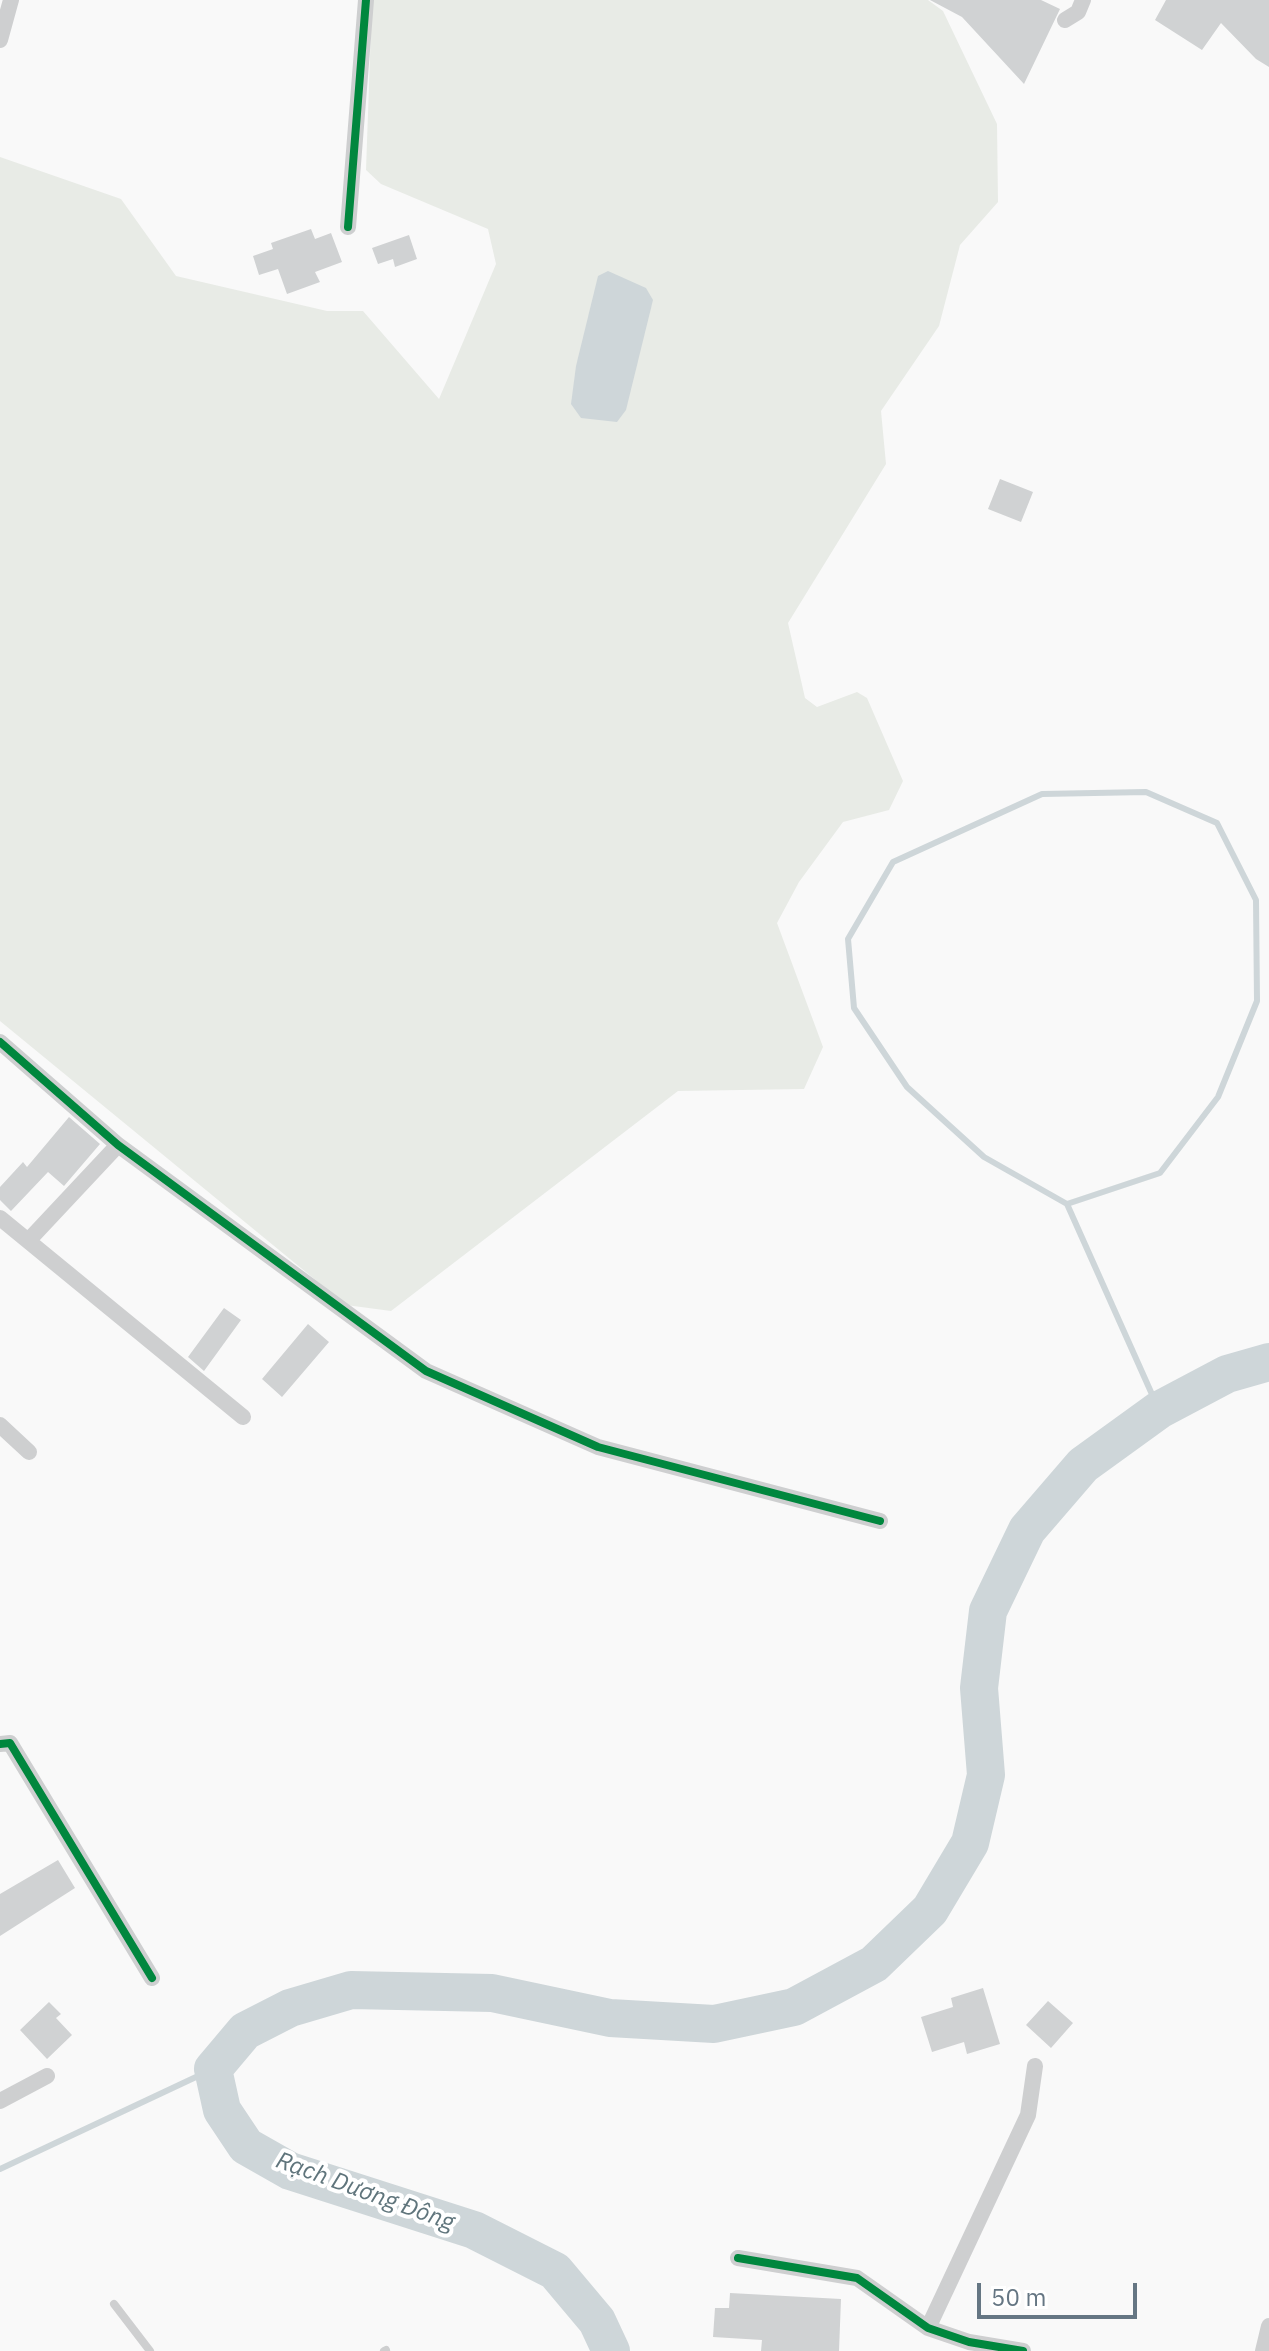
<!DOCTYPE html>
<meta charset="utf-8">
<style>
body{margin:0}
#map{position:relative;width:1269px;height:2351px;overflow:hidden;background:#f9f9f9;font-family:"IBM Plex Sans",sans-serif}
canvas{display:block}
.scale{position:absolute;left:977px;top:2283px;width:160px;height:36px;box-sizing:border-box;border:4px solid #657683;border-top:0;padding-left:10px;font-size:24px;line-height:28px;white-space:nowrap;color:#657683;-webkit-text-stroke:6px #fff;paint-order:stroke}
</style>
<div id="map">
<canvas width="1269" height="2351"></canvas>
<div class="scale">50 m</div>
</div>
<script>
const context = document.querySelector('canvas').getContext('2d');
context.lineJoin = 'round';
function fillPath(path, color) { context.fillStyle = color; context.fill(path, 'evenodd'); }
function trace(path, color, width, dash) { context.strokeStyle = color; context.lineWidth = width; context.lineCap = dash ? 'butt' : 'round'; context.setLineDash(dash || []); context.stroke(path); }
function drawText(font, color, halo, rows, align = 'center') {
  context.font = font + ' "IBM Plex Sans",sans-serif'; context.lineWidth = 8; context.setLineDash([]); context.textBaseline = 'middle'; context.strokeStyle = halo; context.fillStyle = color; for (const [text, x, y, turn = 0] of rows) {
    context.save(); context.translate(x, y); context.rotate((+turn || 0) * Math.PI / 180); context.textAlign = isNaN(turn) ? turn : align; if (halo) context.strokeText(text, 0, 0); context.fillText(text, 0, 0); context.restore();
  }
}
const green = new Path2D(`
 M372,0h556l15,11 54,113 1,78 -38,43 -21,81 -58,85 5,53 -98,159 17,75 12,9 40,-15 10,6 36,83 -14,29 -46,12 -44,60 -22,41 46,124 -19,42 -126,2 -287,220 -45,-6 -346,-284v-864l121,42 55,77 151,35h36l76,88 57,-135 -8,-35 -107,-45 -15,-14z`);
const water = new Path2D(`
 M608,271l38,17 7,12 -27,110 -9,12 -36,-4 -10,-14 5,-38 22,-90z`);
const stream = new Path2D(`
 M1067,1204l93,-31 58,-76 39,-96 -1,-101 -39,-77 -71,-31 -104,2 -149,68 -45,77 6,69 53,79 77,70 83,47 92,206
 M0,2169l213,-100`);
const river = new Path2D(`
 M611,2351l-14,-30 -42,-50 -81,-41 -184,-59 -44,-25 -24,-36 -9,-41 32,-38 45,-23 61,-18 141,3 118,25 104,6 80,-17 80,-43 56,-54 40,-67 16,-68 -7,-87 9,-77 39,-81 56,-65 76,-55 68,-36 42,-12`);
const building = new Path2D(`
 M930,0h111l19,9 -36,75 -62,-67z
 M1166,0h103v67l-13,-8 -35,-36 -19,27 -47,-30z
 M311,229l4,10 16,-6 11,29 -27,10 5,10 -33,12 -9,-25 -19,6 -6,-19 20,-7 -2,-6z
 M409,235l8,24 -22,8 -2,-8 -15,5 -6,-16z
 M1000,479l33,13 -12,30 -33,-13z
 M69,1117l31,27 -36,42 -16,-14 -37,39 -11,-11v-13l23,-25 4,5z
 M224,1308l17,12 -37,51 -16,-14z
 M308,1324l21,18 -47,55 -20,-18z
 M58,1860l17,28 -75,48v-42z
 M983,1988l17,56 -33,10 -3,-12 -32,10 -11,-35 32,-10 -2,-9z
 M1048,2001l25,22 -22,25 -25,-23z
 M49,2002l12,12 -5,4 16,17 -25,24 -27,-29z
 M730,2293l111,6 -2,52h-78l1,-11 -49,-3 2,-29h14z`);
const service = new Path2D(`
 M114,2304l36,47
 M384,2351l2,-1`);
const minor = new Path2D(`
 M1065,20l13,-8 5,-12
 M0,40l11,-40
 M348,227l18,-227
 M0,1042l118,103 308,226 172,76 282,74
 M0,1218l243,199
 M28,1241l90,-96
 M0,1425l29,27
 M0,1744l10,-1 142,235
 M0,2101l47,-25
 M738,2258l119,20 71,50 41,14 54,9
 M928,2328l100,-213 7,-49
 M1263,2351l6,-25`);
const cycleway = new Path2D(`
 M348,227l18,-227
 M0,1042l118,103 308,226 172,76 282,74
 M0,1744l10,-1 142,235
 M738,2258l119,20 71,50 41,14 54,9`);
const waterNames = [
 ["Rạch Dương Đông",365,2192,20]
];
fillPath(green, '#e8ebe6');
fillPath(water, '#ced6d9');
trace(stream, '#ced6d9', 6);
trace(river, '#ced6d9', 38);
fillPath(building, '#d0d2d3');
trace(service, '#cecfd0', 8);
trace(minor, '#cecfd0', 16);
trace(cycleway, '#00873e', 8);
drawText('italic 24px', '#60757c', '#fff', waterNames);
</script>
